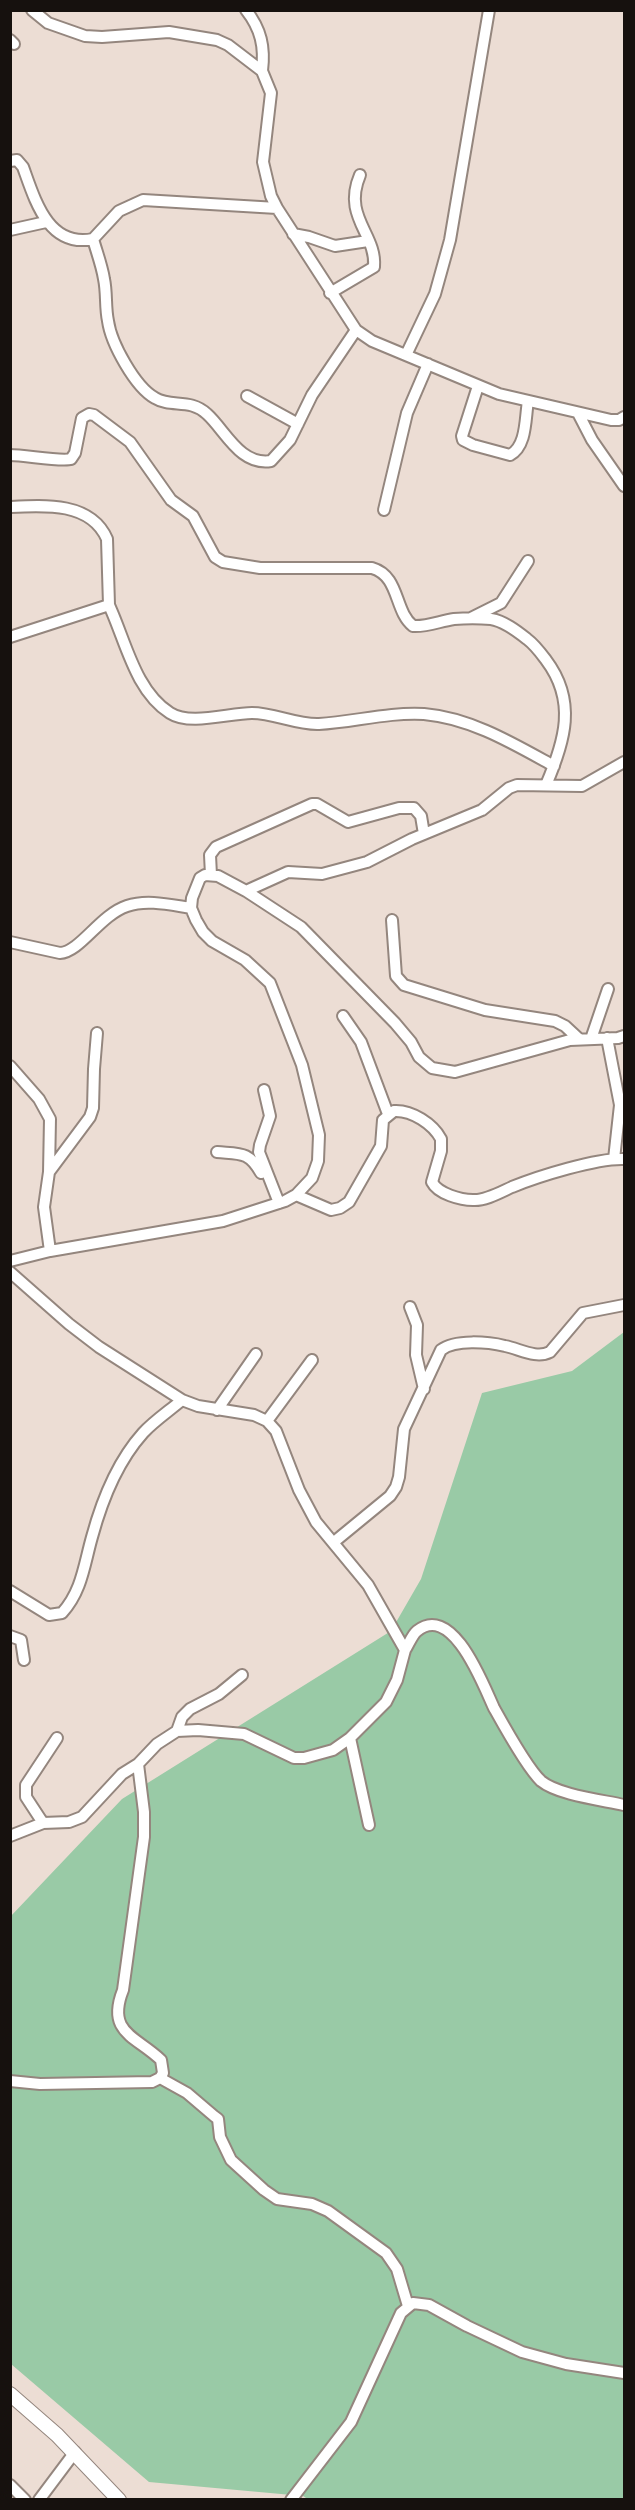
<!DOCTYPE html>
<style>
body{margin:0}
#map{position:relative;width:635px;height:2510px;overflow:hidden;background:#ecddd4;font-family:"DejaVu Sans",sans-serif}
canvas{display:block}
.frame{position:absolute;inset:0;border:12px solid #16110e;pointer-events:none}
</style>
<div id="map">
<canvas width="635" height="2510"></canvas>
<div class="frame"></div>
</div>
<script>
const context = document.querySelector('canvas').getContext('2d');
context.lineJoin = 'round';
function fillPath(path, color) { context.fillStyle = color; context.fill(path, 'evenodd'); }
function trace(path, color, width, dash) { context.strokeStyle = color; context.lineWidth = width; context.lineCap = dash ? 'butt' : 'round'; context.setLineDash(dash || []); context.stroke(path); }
const green = new Path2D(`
 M624,1332v1167l-315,1 -6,-4 -154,-14 -138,-118 -1,-447 112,-118 269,-168 30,-52 61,-186 90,-22z`);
const street = new Path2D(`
 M32,10l16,13 37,13 17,1 67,-5 48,8 11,5 34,26 9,22 -8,69 8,34 6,12 79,122 16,11 127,53 112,26h8l5,-3
 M246,10c15,19 19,37 16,61
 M10,40l4,4
 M10,161l7,-1 6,7c12,33 25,81 70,72l26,-28 24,-11 134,8
 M10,230l36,-8
 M293,234l16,3 26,9 33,-5
 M93,239c4,14 9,27 11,40 3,14 1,28 4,42 3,22 27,66 47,77 16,10 35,0 52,16 18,16 33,52 64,47l19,-21 22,-45 44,-65
 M330,293l44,-26c3,-33 -32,-50 -14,-92
 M406,355l29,-61 15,-54 39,-230
 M478,386l-16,50 1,4 10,5 37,10c17,-9 15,-37 18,-54
 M247,396l51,28
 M578,413l14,27 32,46
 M10,455c15,0 51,7 61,4l4,-6 7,-35 7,-4 5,1 36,27 41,58 22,16 22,41 8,5 37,6h112c28,8 22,43 41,58 14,1 27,-5 41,-7 11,-1 26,-1 37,0 13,2 26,12 36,20 8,6 13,13 19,21 31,41 19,81 0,125
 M10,507c35,-2 81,-5 97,32l2,66 3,7c15,35 25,80 58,101 20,13 59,0 82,0 22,0 45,12 67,11 35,-2 69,-12 105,-10 47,4 90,30 130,52
 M384,510l23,-97 21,-49
 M471,618l30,-15 27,-42
 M10,637l99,-32
 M211,875l-1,-20 6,-8 96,-43h5l31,18 51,-14h15l7,8 3,18
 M246,891l42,-19 34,2 45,-12 45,-23 70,-29 27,-22 8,-3 65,1 42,-24
 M392,920l4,56 8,9 81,25 70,11 10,5 14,13
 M10,942l50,11c20,-1 40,-38 67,-47 20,-7 44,-1 64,2
 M343,1016l18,26 27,72
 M607,1038l13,67 -6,54
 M591,1039l17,-50
 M10,1066l29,33 11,20 -1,53
 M264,1090l6,26 -10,29 -1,7 20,51
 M217,1152c23,2 32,-1 44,21
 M296,1195l35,15 9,-2 9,-6 32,-56 2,-26 11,-9c18,-1 39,13 47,28v12l-9,31c6,12 29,18 41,18 12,1 28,-8 39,-13 27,-11 85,-29 112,-28
 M50,1251l-6,-44 5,-35 41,-55 3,-9 1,-39 3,-36
 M10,1261l40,-10 173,-30 62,-20 11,-6 16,-17 6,-17 1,-26 -17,-70 -32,-82 -25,-23 -33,-19 -9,-9 -7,-12 -5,-12 1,-10 8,-20 5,-3 13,1 28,15 55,36 94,96 16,19 8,15 13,11 23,4 115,-32 48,-2 6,-2
 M10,1272l59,52 30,23 83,53 16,6 56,9 13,6 9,10 23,59 17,32 52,63 37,65 -8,30 -11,22 -36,36 -17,12 -29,8h-10l-50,-24 -46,-4 -21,1 -20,13 -19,20 -16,10 -40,43 -13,5 -26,1 -33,13
 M410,1307l7,18 -1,30 8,34
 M217,1410l39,-56
 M267,1421l45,-61
 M334,1542l56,-46 6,-9 3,-10 5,-48 37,-79c14,-11 47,-8 64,-4 15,3 31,13 45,6l33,-39 41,-8
 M10,1591l39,24 13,-2c20,-22 22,-48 30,-76 10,-37 25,-75 51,-104 11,-12 26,-22 39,-33
 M10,1636l11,4 3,20
 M405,1650c4,-6 7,-15 12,-19 36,-29 67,56 77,77 10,18 33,60 47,73 17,14 61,19 83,24
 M177,1731l5,-14 8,-8 29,-15 23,-19
 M350,1738l19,87
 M43,1823l-17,-26v-12l31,-47
 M160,2078l27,15 27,23 4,3 2,18 11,23 33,30 13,9 35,5 16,7 58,42 11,16 11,37
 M10,2081l30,3 112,-2 8,-4 3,-5 -2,-13c-25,-24 -55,-27 -38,-70l21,-153v-25l-6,-48
 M10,2485l15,15
 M39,2500l36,-48
 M291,2500l60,-78 50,-109 12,-10 16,2 38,21 55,26 44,12 58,9`);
const secondary = new Path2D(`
 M10,2394l47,41 62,65`);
fillPath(green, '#99caa6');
trace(street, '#94867e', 14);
trace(secondary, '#94867e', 16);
trace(street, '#fff', 10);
trace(secondary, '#fff', 14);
</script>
